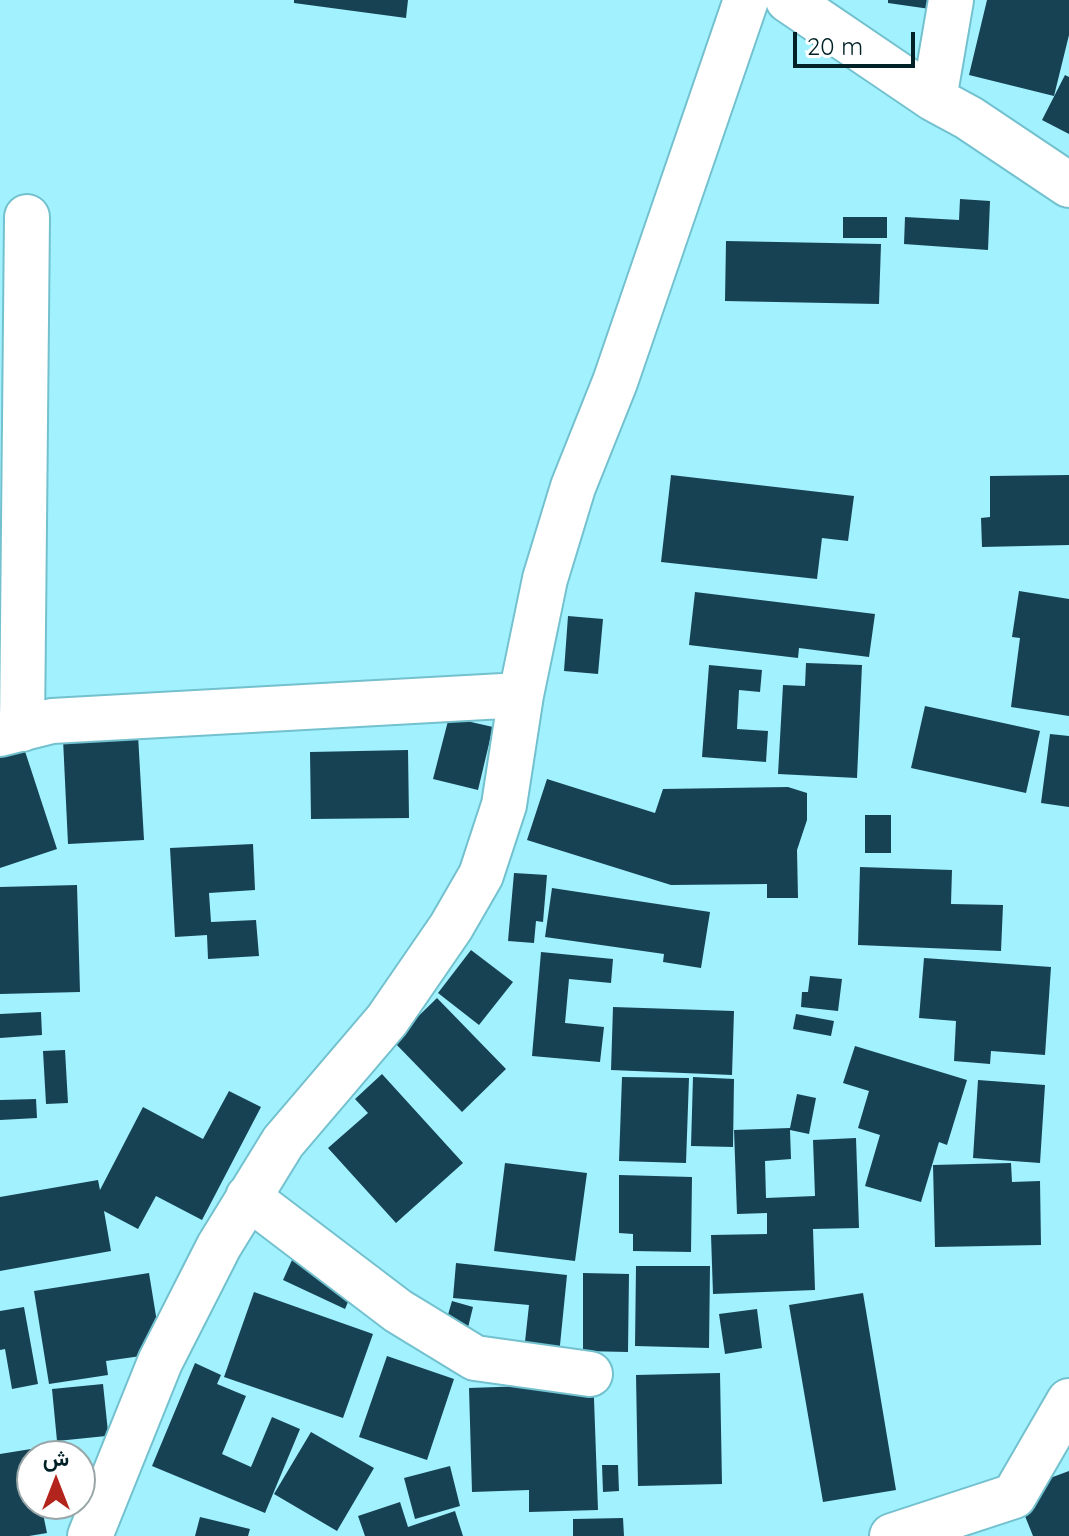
<!DOCTYPE html>
<meta charset="utf-8">
<style>
body{margin:0}
#map{position:relative;width:1069px;height:1536px;overflow:hidden;background:#a2f1fe;font-family:Quicksand,Vazirmatn,sans-serif}
canvas{display:block}
.north{position:absolute;left:16px;top:1440px;width:80px;height:80px;box-sizing:border-box;background:#fff;border:2px solid #99a6a8;border-radius:50%;rotate:0deg;font-size:22px;font-weight:700;line-height:32px;text-align:center;color:#002126}
.north::after{content:'';display:block;margin:auto;width:28px;height:36px;background:#b3241c;clip-path:polygon(50% 0,100% 100%,50% 72%,0 100%)}
.scale{position:absolute;left:793px;top:32px;width:122px;height:36px;box-sizing:border-box;border:4px solid #002126;border-top:0;padding-left:10px;font-size:24px;line-height:28px;white-space:nowrap;color:#002126;-webkit-text-stroke:6px #fff;paint-order:stroke}
</style>
<div id="map">
<canvas width="1069" height="1536"></canvas>
<div class="north">ش</div>
<div class="scale">20 m</div>
</div>
<script>
const context = document.querySelector('canvas').getContext('2d');
context.lineJoin = 'round';
function fillPath(path, color) { context.fillStyle = color; context.fill(path, 'evenodd'); }
function trace(path, color, width, dash) { context.strokeStyle = color; context.lineWidth = width; context.lineCap = dash ? 'butt' : 'round'; context.setLineDash(dash || []); context.stroke(path); }
const building = new Path2D(`
 M294,0h114l-2,18 -112,-15z
 M888,0h43l-1,9 -42,-6z
 M987,0h82v35l-15,61 -85,-21z
 M1065,75l4,2v57l-27,-14z
 M960,199l30,2 -2,49 -84,-6 1,-27 54,3z
 M843,217h44v21h-44z
 M726,241l155,3 -2,60 -154,-3z
 M671,475l183,21 -6,45 -26,-3 -5,41 -156,-17z
 M1069,475v70l-87,2 -1,-29 9,-1v-41z
 M1019,591l50,8v117l-58,-9 9,-69 -8,-1z
 M695,592l180,22 -6,43 -70,-9 -1,10 -109,-13z
 M568,616l35,3 -5,55 -34,-3z
 M806,663l56,2 -5,113 -79,-4 5,-89 22,1z
 M709,665l53,5 -2,22 -21,-2 -2,39 31,2 -2,31 -64,-5z
 M925,706l115,25 -14,62 -115,-25z
 M449,717l44,10 -15,63 -45,-11z
 M1050,734l19,2v71l-28,-4z
 M138,735l6,105 -76,4 -5,-105z
 M21,739l36,110 -57,19v-122z
 M408,750l1,68 -98,1 -1,-67z
 M547,779l108,34 8,-24 125,-2 19,6v27l-10,30 1,48h-31v-14l-96,1 -144,-45z
 M865,815h26v38h-26z
 M253,844l2,46 -46,3 2,29 45,-2 3,36 -51,3 -1,-24 -32,2 -5,-89z
 M860,867l92,3 -1,34 52,1 -2,46 -143,-6z
 M514,873l33,2 -4,47 -7,-1 -2,22 -26,-2z
 M77,885l3,107 -80,2v-107z
 M552,888l158,24 -9,56 -38,-6 1,-8 -119,-17z
 M471,950l42,32 -34,43 -41,-32z
 M541,952l72,7 -2,24 -42,-4 -4,44 39,4 -4,35 -68,-6z
 M924,958l127,9 -6,88 -54,-4 -1,13 -36,-3 2,-40 -37,-3z
 M810,976l32,3 -4,32 -37,-4 1,-15h6z
 M437,998l69,71 -44,43 -69,-71z
 M613,1007l121,4 -2,64 -121,-5z
 M41,1012l1,23 -42,3v-24z
 M796,1014l38,7 -3,15 -38,-7z
 M855,1046l112,34 -20,65 -8,-3 -18,60 -56,-16 15,-51 -22,-7 11,-37 -26,-8z
 M65,1050l3,53 -22,1 -3,-53z
 M382,1074l81,89 -67,60 -68,-75 40,-35 -13,-14z
 M622,1077l67,1 -3,85 -67,-2z
 M693,1077l41,2 -1,68 -42,-1z
 M978,1080l67,5 -5,78 -67,-5z
 M229,1091l32,16 -59,113 -46,-24 -18,33 -34,-18 7,40 -111,20v-74l98,-17 2,10 43,-83 60,32z
 M797,1094l19,4 -7,36 -19,-4 1,29 -26,2 1,37 49,-2 -2,-56 43,-2 3,90 -46,1 2,61 -102,4 -2,-59 56,-1v-21l-30,1 -3,-84 56,-2z
 M36,1099l1,19 -37,2v-20z
 M505,1163l82,10 -12,88 -81,-10z
 M1011,1163l1,19 28,-1 1,64 -106,2 -2,-82z
 M619,1175l73,2 -1,75 -58,-1v-17l-14,-1z
 M292,1260l62,28 -9,21 -62,-29z
 M456,1263l111,12 -8,80 -35,-4 5,-46 -76,-7z
 M636,1266h74l-1,82 -74,-2z
 M149,1273l13,80 -56,8 2,14 -59,9 -15,-93z
 M583,1273l46,1 -1,78 -45,-1z
 M254,1292l119,42 -30,84 -119,-41z
 M863,1293l33,197 -73,12 -34,-197z
 M452,1301l21,6 -10,41 -23,-6z
 M24,1307l14,77 -26,5 -7,-40 -5,1v-39z
 M757,1309l5,39 -37,6 -6,-40z
 M387,1356l67,23 -27,81 -68,-23z
 M195,1363l26,12 -4,9 29,12 -24,58 29,13 21,-50 28,12 -35,84 -113,-47z
 M593,1371l5,139 -69,2v-22l-57,2 -3,-104 86,-3z
 M720,1373l2,111 -84,2 -2,-111z
 M103,1384l5,48 10,-26 34,14 -79,101 33,-85 -49,5 -5,-52z
 M311,1432l63,36 -37,63 -63,-37z
 M31,1449l1,55h9l6,29 -18,3h-29v-82z
 M602,1465h16l1,26 -16,1z
 M450,1466l10,40 -45,13 -11,-41z
 M1069,1471v65h-36l-18,-45z
 M400,1502l8,25 47,-16 8,25h-98l-7,-20z
 M200,1517l50,12 -2,7h-53z
 M623,1518l1,18h-51v-17z`);
const minor = new Path2D(`
 M788,0l146,99 35,19 100,67
 M934,99l17,-99
 M22,729l5,-512
 M0,734l52,-13 469,-26
 M248,1197l150,114 77,47 115,16
 M90,1536l70,-174 59,-116 64,-104 104,-122 64,-93 30,-52 23,-70 17,-110 24,-116 28,-92 42,-105 131,-382
 M892,1536l122,-40 55,-95`);
fillPath(building, '#174254');
trace(minor, '#73c1ce', 48);
trace(minor, '#fff', 44);
</script>
